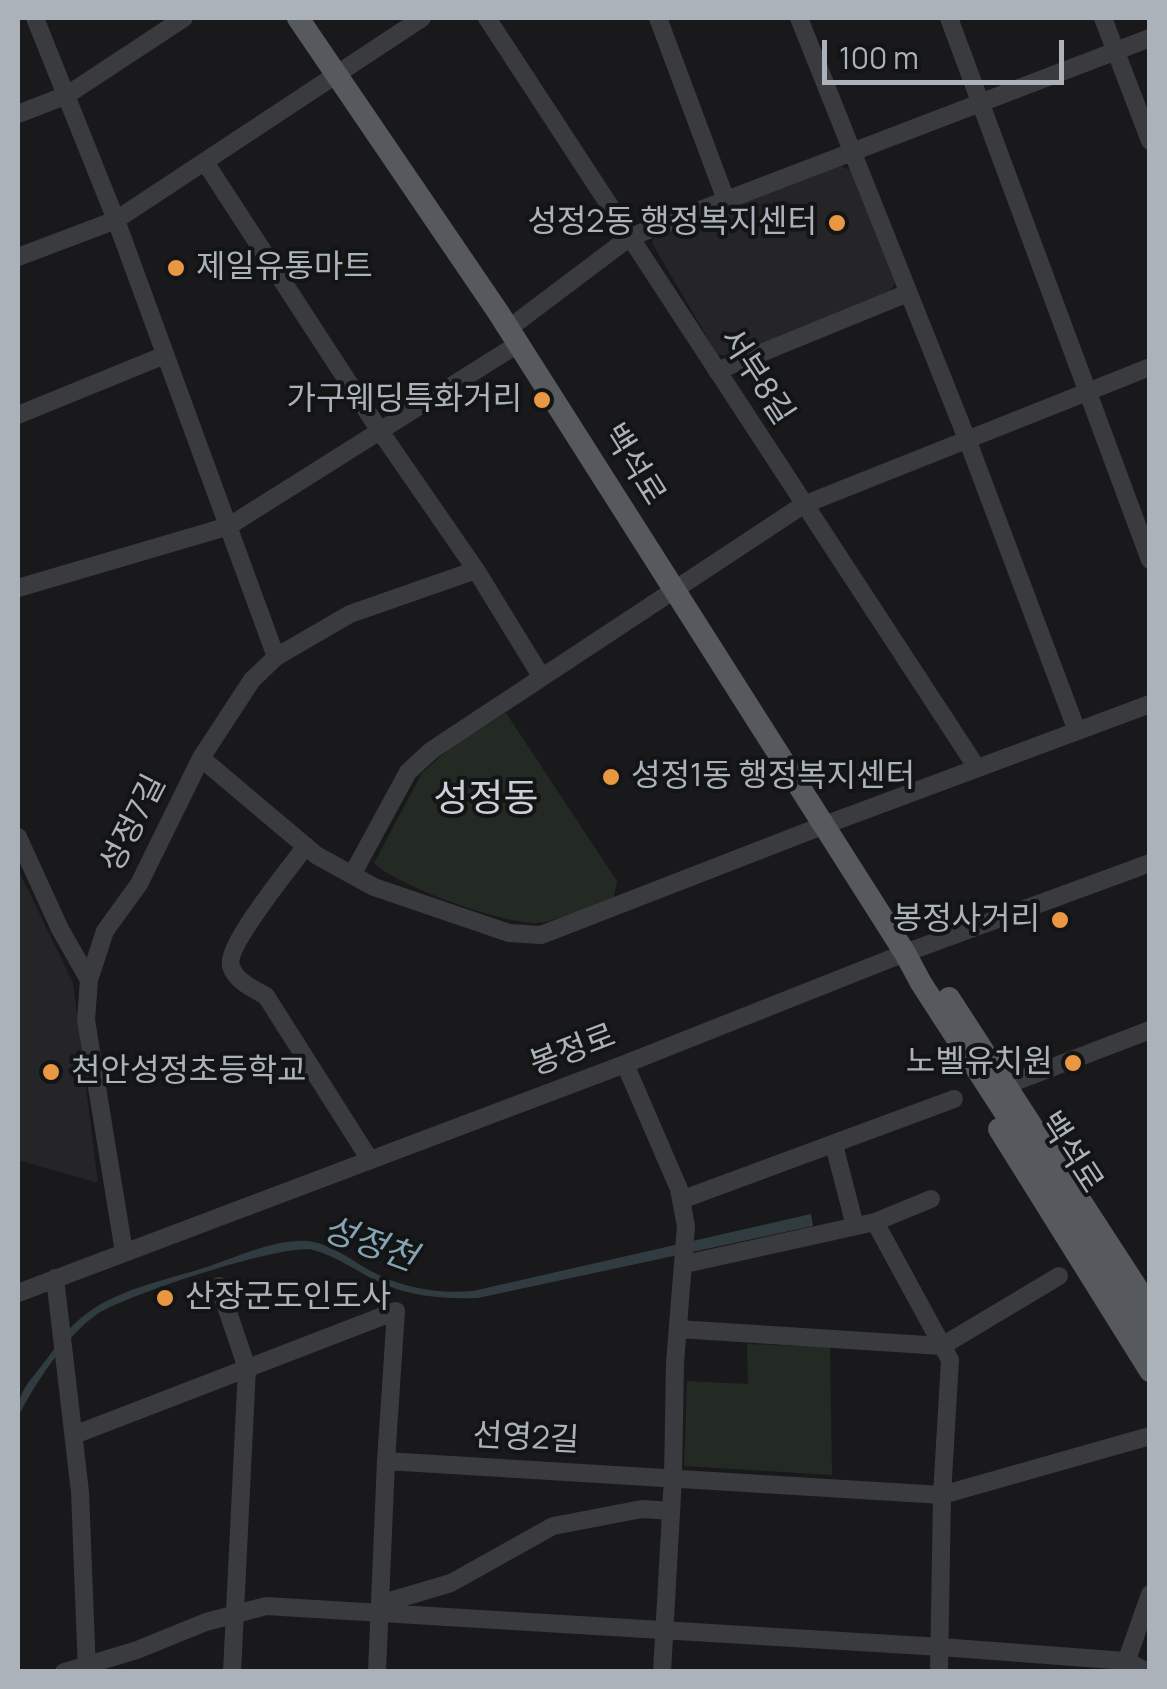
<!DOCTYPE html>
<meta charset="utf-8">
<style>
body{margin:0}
#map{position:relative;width:1167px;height:1689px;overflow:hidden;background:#19191b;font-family:Manrope,sans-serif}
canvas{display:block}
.frame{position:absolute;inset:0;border:20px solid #abb2ba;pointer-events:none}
.scale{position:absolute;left:822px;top:40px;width:242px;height:45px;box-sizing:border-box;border:5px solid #abb2ba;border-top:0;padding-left:12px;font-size:30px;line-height:35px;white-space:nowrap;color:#abb2ba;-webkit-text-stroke:8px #131416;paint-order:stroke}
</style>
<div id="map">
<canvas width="1167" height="1689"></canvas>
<div class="frame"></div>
<div class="scale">100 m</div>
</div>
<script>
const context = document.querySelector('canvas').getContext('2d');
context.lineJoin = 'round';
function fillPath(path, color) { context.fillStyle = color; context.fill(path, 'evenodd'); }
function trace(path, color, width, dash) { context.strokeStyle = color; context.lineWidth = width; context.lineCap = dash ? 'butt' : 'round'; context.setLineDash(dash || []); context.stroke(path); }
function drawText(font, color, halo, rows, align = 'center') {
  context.font = font + ' Manrope,"Noto Sans KR",sans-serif'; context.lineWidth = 8; context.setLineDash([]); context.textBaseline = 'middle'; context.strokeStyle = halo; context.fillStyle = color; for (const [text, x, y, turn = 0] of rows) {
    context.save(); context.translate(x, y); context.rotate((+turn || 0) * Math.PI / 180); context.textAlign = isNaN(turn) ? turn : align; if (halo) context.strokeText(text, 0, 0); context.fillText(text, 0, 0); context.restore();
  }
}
const built = new Path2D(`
 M838,165l12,5 45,113 -5,8 -156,66 -17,-3 -65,-111 3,-9z
 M18,869l55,114 25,200 -80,-23z`);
const green = new Path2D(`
 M506,713l111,168 -3,16c-21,7 -61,27 -81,26 -34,-1 -136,-37 -159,-60l48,-90 28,-25z
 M747,1344l83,3 2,128 -148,-9 3,-85 61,3z`);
const water = new Path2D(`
 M811,1214l2,12 -335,72c-33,1 -66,-1 -97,-15 -22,-10 -44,-27 -68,-33 -30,-7 -190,46 -217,65 -30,21 -62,70 -78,102 -1,-24 10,-34 25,-53 8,-10 15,-21 23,-31 36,-43 93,-50 144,-67 29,-10 66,-27 97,-25 22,2 43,18 62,29 32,18 68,24 104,21z`);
const minor = new Path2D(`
 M35,18l81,202 160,437
 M487,18l490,750
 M658,18l68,182
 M799,18l168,421 110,292
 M949,18l201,542
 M1103,18l47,123
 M18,114l49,-19 117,-77
 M205,162l175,269 96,139 65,106
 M18,257l98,-37 306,-202
 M508,329l122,-92 520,-199
 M717,371l191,-78
 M18,415l147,-60
 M18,588l211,-62 289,-182
 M201,758l115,97 58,32 135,46 32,2 281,-109 328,-122
 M18,837l42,92 29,51
 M306,846c-14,19 -81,100 -75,120 4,15 23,23 35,30l104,164
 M352,875l56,-103 24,-22 371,-245 347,-138
 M625,1064l54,125 7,37 -11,137 -2,115 -11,194
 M1014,1082l136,-52
 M834,1145l21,81
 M681,1200l273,-101
 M875,1222l75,138 -8,135 -3,177
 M124,1252l-38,-232 3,-40 16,-49 34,-47 62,-126 51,-78 24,-23 74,-43 126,-44
 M685,1264l190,-42 56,-23
 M55,1278l25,214 7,180
 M219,1286l28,82 -15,304
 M18,1293l607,-229 280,-111 245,-90
 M678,1329l264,17 117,-70
 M74,1435l322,-124 -10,150 556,34 208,-59
 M380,1604l71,-21 102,-57 89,-17 29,2
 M1123,1671l27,-77
 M64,1672l73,-22 69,-28 60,-16 675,41 185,14 22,11
 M377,1672l9,-211`);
const major = new Path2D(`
 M298,18l200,294 407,641 16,30 229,354
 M949,998l201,310
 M999,1129l151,242`);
const markers = [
 [837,223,10,"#ea9741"],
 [176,268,10,"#ea9741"],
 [542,400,10,"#ea9741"],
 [611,777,10,"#ea9741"],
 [1060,920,10,"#ea9741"],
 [1073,1063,10,"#ea9741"],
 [51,1072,10,"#ea9741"],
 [165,1298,10,"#ea9741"]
];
const poiNames = [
 ["성정2동 행정복지센터",817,223],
 ["제일유통마트",196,268,"left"],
 ["가구웨딩특화거리",522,400],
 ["성정1동 행정복지센터",631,777,"left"],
 ["봉정사거리",1040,920],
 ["노벨유치원",1053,1063],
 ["천안성정초등학교",71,1072,"left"],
 ["산장군도인도사",185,1298,"left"]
];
const streetNames = [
 ["서부8길",756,377,57],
 ["백석로",633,465,58],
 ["성정7길",134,824,-63],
 ["봉정로",573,1051,-21],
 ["백석로",1070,1153,57],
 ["선영2길",526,1439,3]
];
const waterNames = [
 ["성정천",369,1245,20]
];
const quarterNames = [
 ["성정동",486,800]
];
fillPath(built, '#252528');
fillPath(green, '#232a23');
fillPath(water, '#313c40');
trace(minor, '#3a3b3f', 18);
trace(major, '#56595e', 22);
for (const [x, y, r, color] of markers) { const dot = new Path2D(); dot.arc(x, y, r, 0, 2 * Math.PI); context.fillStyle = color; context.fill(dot); trace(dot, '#131416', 4); }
drawText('32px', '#abb2ba', '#131416', poiNames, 'right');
drawText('32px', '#abb2ba', '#131416', streetNames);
drawText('italic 35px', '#84a4b3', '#131416', waterNames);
drawText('38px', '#ccd0d6', '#131416', quarterNames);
</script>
